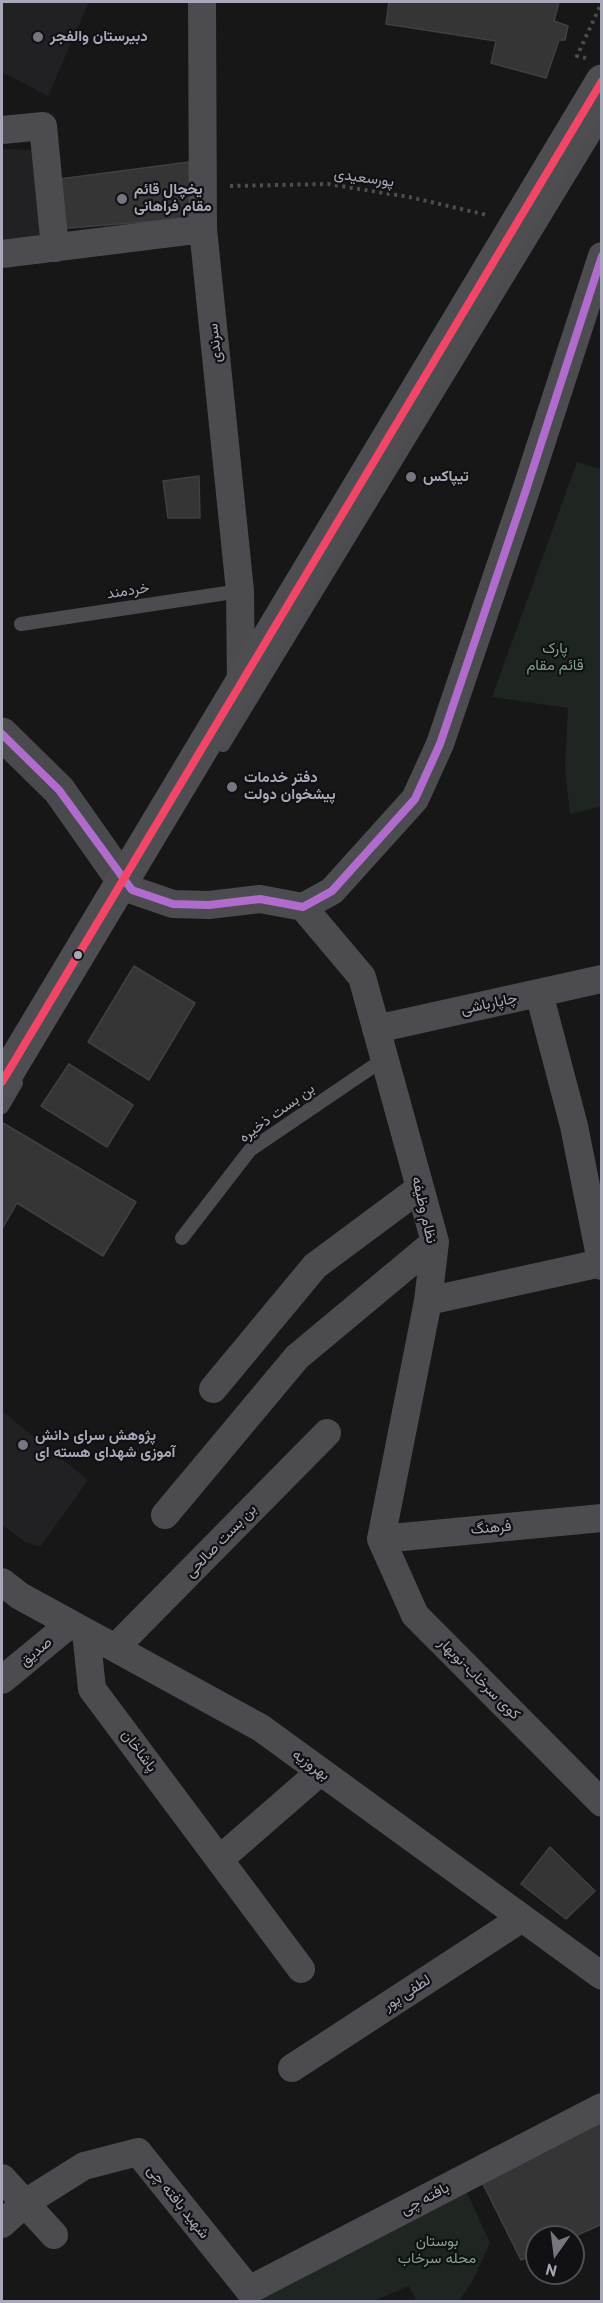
<!DOCTYPE html>
<meta charset="utf-8">
<style>
body{margin:0}
#map{position:relative;width:603px;height:2303px;overflow:hidden;background:#171717;font-family:"PT Sans",sans-serif}
canvas{display:block}
.frame{position:absolute;inset:0;border:3px solid #a8a9b8;pointer-events:none}
.north{position:absolute;left:525px;top:2225px;width:60px;height:60px;box-sizing:border-box;background:#111113;border:2px solid #4d4e55;border-radius:50%;rotate:194deg;font-size:16px;font-weight:700;line-height:24px;text-align:center;color:#a8a9b8}
.north::after{content:'';display:block;margin:auto;width:21px;height:27px;background:#757680;clip-path:polygon(50% 0,100% 100%,50% 72%,0 100%)}
</style>
<div id="map">
<canvas width="603" height="2303"></canvas>
<div class="frame"></div>
<div class="north">N</div>
</div>
<script>
const context = document.querySelector('canvas').getContext('2d');
context.lineJoin = 'round';
function fillPath(path, color) { context.fillStyle = color; context.fill(path, 'evenodd'); }
function trace(path, color, width, dash) { context.strokeStyle = color; context.lineWidth = width; context.lineCap = dash ? 'butt' : 'round'; context.setLineDash(dash || []); context.stroke(path); }
function drawText(font, color, halo, rows, align = 'center') {
  context.font = font + ' "PT Sans",Vazirmatn,sans-serif'; context.lineWidth = 4.5; context.setLineDash([]); context.textBaseline = 'middle'; context.strokeStyle = halo; context.fillStyle = color; for (const [text, x, y, turn = 0] of rows) {
    context.save(); context.translate(x, y); context.rotate((+turn || 0) * Math.PI / 180); context.textAlign = isNaN(turn) ? turn : align; if (halo) context.strokeText(text, 0, 0); context.fillText(text, 0, 0); context.restore();
  }
}
const built = new Path2D(`
 M2,2h87l-41,94 -46,-24z
 M2,149l33,1 6,88 -39,6z
 M2,1411l86,69 -48,67 -15,-5 -23,-17z`);
const green = new Path2D(`
 M577,462l24,7 1,337 -32,8 -5,-47 3,-59 -76,-11z
 M464,2186l26,57 -18,39 -13,19h-43l-7,-15 -38,16 -117,-1z`);
const building = new Path2D(`
 M389,2h170l-5,19 14,5 -3,14h-6l-13,38 -55,-15 5,-22 -110,-17z
 M189,162l2,56 -134,11 -5,-49z
 M199,476l1,42h-32l-5,-37z
 M134,966l61,37 -46,77 -61,-38z
 M69,1064l64,41 -26,42 -66,-41z
 M3,1123l133,79 -33,54 -86,-53 -15,26v-103z
 M550,1847l45,44 -29,28 -45,-35z
 M602,2123v101l-29,13h-36v16l-16,7 -40,-80z`);
const path = new Path2D(`
 M586,58l-9,-2 25,-54
 M230,186l98,-2 81,13 78,18`);
const lane = new Path2D(`
 M21,624l219,-33
 M223,745l379,-623
 M2,1107l14,-24
 M182,1238l68,-88 134,-91`);
const street = new Path2D(`
 M202,2l1,227 37,362 1,93
 M2,130l41,-4 12,122
 M2,254l201,-25
 M123,881l9,9 41,14 36,1 51,-6 43,8 29,-16 83,-92 25,-55 86,-254 76,-234
 M303,907l59,70 73,265 -7,59 -47,238
 M539,993l35,133 28,140
 M376,1029l226,-50
 M428,1301l173,-38
 M213,1389l102,-123 105,-78
 M165,1515l132,-158 138,-115
 M381,1539l34,76 187,188
 M381,1539l221,-21
 M2,1582l18,14 241,132 341,248
 M86,1632l6,57 209,280
 M115,1648l212,-215
 M2,1680l68,-56
 M220,1859l100,-87
 M292,2068l230,-150
 M2,2178l52,57
 M2,2224l23,-21 59,-37 54,-14 111,138
 M249,2290l353,-183`);
const secondary = new Path2D(`
 M2,734l57,56 64,91`);
const primary = new Path2D(`
 M2,1082l600,-1001`);
const bus1 = new Path2D(`
 M2,734l57,56 73,100 41,14 36,1 51,-6 43,8 29,-16 83,-92 25,-55 86,-254 76,-234`);
const bus2 = new Path2D(`
 M2,1082l600,-1001`);
const markers = [
 [38,37,6,"#757680"],
 [122,199,6,"#757680"],
 [411,477,6,"#757680"],
 [232,787,6,"#757680"],
 [78,955,5,"#a8a9b8"],
 [23,1445,6,"#757680"]
];
const poiNames = [
 ["دبیرستان والفجر",50,37],
 ["یخچال قائم",134,190],
 ["مقام فراهانی",134,207],
 ["تیپاکس",423,477],
 ["دفتر خدمات",244,778],
 ["پیشخوان دولت",244,795],
 ["پژوهش سرای دانش",35,1436],
 ["آموزی شهدای هسته ای",35,1453]
];
const streetNames = [
 ["پورسعیدی",364,178,8],
 ["سرندی",215,343,-96],
 ["خردمند",128,591,-9],
 ["چاپارباشی",489,1004,-12],
 ["بن بست ذخیره",277,1113,-36],
 ["نظام وظیفه",424,1210,77],
 ["فرهنگ",491,1528,-5],
 ["بن بست صالحی",221,1541,-46],
 ["صدیق",36,1652,-40],
 ["کوی سرخاب-نوبهار",479,1679,45],
 ["پاشاخان",139,1751,53],
 ["بهروزیه",311,1765,36],
 ["لطفی پور",407,1993,-33],
 ["بافته چی",425,2199,-28],
 ["شهید بافته چی",178,2202,51]
];
const parkNames = [
 ["پارک",555,649],
 ["قائم مقام",555,666],
 ["بوستان",437,2242],
 ["محله سرخاب",437,2259]
];
fillPath(built, '#212123');
fillPath(green, '#1f2621');
fillPath(building, '#353536');
trace(building, '#403f43', 1.5);
trace(path, '#4d4d52', 4, [3, 4.5]);
trace(lane, '#4b4b50', 14);
trace(street, '#4b4b50', 28);
trace(secondary, '#4a4a4e', 33);
trace(primary, '#4d4d52', 33);
trace(bus1, '#b06ccc', 8);
trace(bus2, '#f34667', 8);
for (const [x, y, r, color] of markers) { const dot = new Path2D(); dot.arc(x, y, r, 0, 2 * Math.PI); context.fillStyle = color; context.fill(dot); trace(dot, '#111113', 2); }
drawText('bold 15px', '#a8a9b8', '#111113', poiNames, 'left');
drawText('15px', '#a8a9b8', '#111113', streetNames);
drawText('15px', '#7fa289', '#111113', parkNames);
</script>
